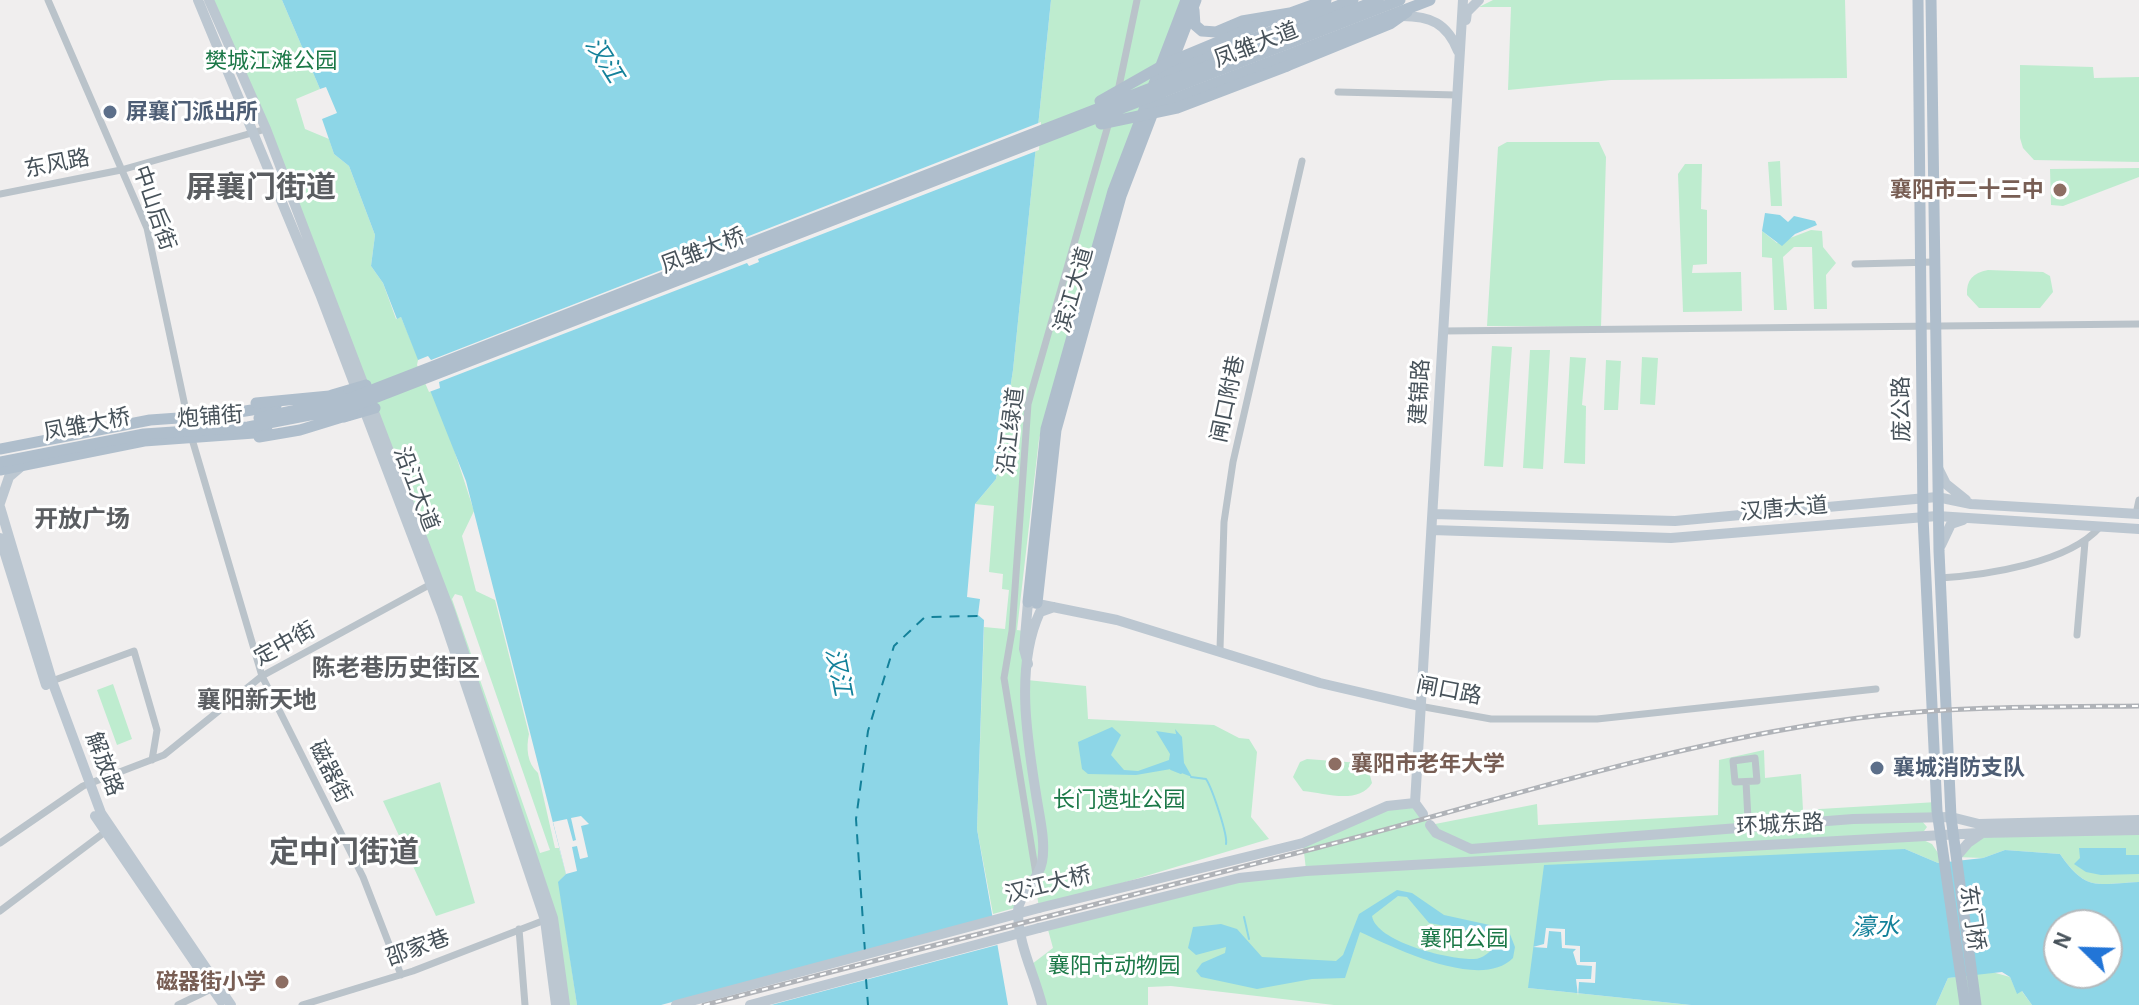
<!DOCTYPE html>
<meta charset="utf-8">
<style>
body{margin:0}
#map{position:relative;width:2139px;height:1005px;overflow:hidden;background:#f0eeee;font-family:"Alegreya Sans",sans-serif}
canvas{display:block}
.north{position:absolute;left:2043px;top:909px;width:80px;height:80px;box-sizing:border-box;background:#fff;border:2px solid #b5babd;border-radius:50%;rotate:293deg;font-size:22px;font-weight:700;line-height:32px;text-align:center;color:#47525a}
.north::after{content:'';display:block;margin:auto;width:28px;height:36px;background:#2275d7;clip-path:polygon(50% 0,100% 100%,50% 72%,0 100%)}
</style>
<div id="map">
<canvas width="2139" height="1005"></canvas>
<div class="north">N</div>
</div>
<script>
const context = document.querySelector('canvas').getContext('2d');
context.lineJoin = 'round';
function fillPath(path, color) { context.fillStyle = color; context.fill(path, 'evenodd'); }
function trace(path, color, width, dash) { context.strokeStyle = color; context.lineWidth = width; context.lineCap = dash ? 'butt' : 'round'; context.setLineDash(dash || []); context.stroke(path); }
function drawText(font, color, halo, rows, align = 'center') {
  context.font = font + ' "Alegreya Sans","Noto Sans SC",sans-serif'; context.lineWidth = 6; context.setLineDash([]); context.textBaseline = 'middle'; context.strokeStyle = halo; context.fillStyle = color; for (const [text, x, y, turn = 0] of rows) {
    context.save(); context.translate(x, y); context.rotate((+turn || 0) * Math.PI / 180); context.textAlign = isNaN(turn) ? turn : align; if (halo) context.strokeText(text, 0, 0); context.fillText(text, 0, 0); context.restore();
  }
}
const green = new Path2D(`
 M210,0h72l38,89 -24,10 9,30 24,10 5,15 15,12 26,69 -4,31 12,17 13,36 5,-2 45,108 28,86 -12,25 14,55 19,9 34,134c-3,14 -2,29 9,39l17,75h4l7,26 -7,8 18,123h-13l-11,-87 -149,-432zM455,594l7,2 88,254 -10,3 -88,-254z
 M1051,0h132l-113,332 -31,107 -22,191 8,1 2,49 59,6 2,33 126,6 25,13 10,1 8,13 -6,65 18,22 -230,69 -4,-27 -17,26 -25,7 -16,-85 7,-202 21,2 4,-39 -7,-1 1,-15 -14,-2 5,-66 -19,-2 21,-25 17,-109z
 M1493,0h352l2,78 -236,2 -103,10 3,-83h-32z
 M2020,65l73,2 1,11 45,-1v85l-105,-2 -11,-12 -3,-10z
 M1507,142h92l7,15 -5,170 -114,-1 11,-179z
 M1780,161l2,45h-11l-3,-44z
 M1685,164h17l-1,45 6,1v54l-14,1 -1,8 49,-1 1,39 -59,1 -5,-138z
 M2139,168v9l-76,29 -12,-1 -1,-36z
 M1811,230l11,1 1,16 13,16 -10,12 1,34h-13l-2,-62h-18l-11,10 4,53h-13l-2,-52 -10,-1v-26l15,12z
 M1988,270l55,2 7,4 3,16 -13,16h-61l-12,-13c-1,-15 6,-22 21,-25z
 M1492,346l20,1 -9,120 -19,-1z
 M1530,350h20l-7,119 -20,-1z
 M1570,357l16,1 -4,47 4,1 -1,58 -21,-1z
 M1642,357l16,1 -3,47 -15,-1z
 M1606,360l15,1 -3,49h-14z
 M113,684l19,55 -15,6 -20,-55z
 M1764,750l1,28 36,-4 2,36 134,-8 1,16 -17,2 6,7 -8,11 13,6 12,18 -6,1 -33,-14 -377,139 163,17h-357l-163,-19 -23,1v18h-106l-10,-41 21,-16 -6,-22 192,-48 67,-8 -3,-27 84,-37 28,-3 15,22 107,-21 1,21 180,-10 1,-55z
 M1307,759l53,4 8,5 4,15c-13,22 -47,10 -69,8l-10,-14 7,-15z
 M440,782l35,121 -39,13 -53,-115z
 M2139,830v52c-42,2 -53,10 -79,-28l-55,-4 -22,8 -27,-1 26,-24z
 M1992,972l18,5 7,16 4,-3 11,15h-96l12,-27z`);
const water = new Path2D(`
 M282,0h769l-38,370 -17,109 -21,25 -8,93 13,2 -2,16 6,5 -7,209 31,176h-431l-19,-123 8,-8 -100,-393 -65,-164 -4,2 -14,-36 -12,-17 4,-31 -26,-69 -15,-12 -12,-35 15,-6 -11,-26 -6,2z
 M1765,213l15,2 8,7 6,-6 21,5 2,4 -22,9 -13,12 -20,-15z
 M1112,727l9,8 -10,20 13,15 14,1 31,-11 1,-6 -14,-23 20,3 -1,-5 7,8 2,26 8,14 -21,-8 -35,6 -48,-1 -6,-5 -4,-27z
 M2079,848h47v7h13v19l-38,1 -15,-3 -12,-8 6,-6z
 M1905,849l33,14 45,-5 22,-8 55,4c26,38 37,30 79,28v123h-107l-10,-14 -5,3 -7,-17 -8,-5 -54,6 -12,27h-245l-163,-17 16,-123zM2059,925h48v48h-48z
 M1397,890l15,3 32,22 64,14 7,18 -2,11c-32,33 -118,-10 -153,-26l-15,46 -33,1 -55,10 -56,-12 -5,-6 6,-8 23,-10 1,-6 -30,8 -8,-7 5,-21 28,-3 16,5 25,28 74,4 7,-6 16,-41zM1398,896l9,1 22,26 64,12 3,11c-7,6 -13,13 -22,13 -24,1 -98,-17 -102,-43z`);
const pier = new Path2D(`
 M1041,122l-2,28 -281,109 1,3 -10,4 -2,-3 -308,119 1,6 -11,4 -12,-27 1,-5 10,-4 3,4z
 M581,816l8,8 -8,2 7,31 -8,2 -3,-13 -5,1 5,24 -11,3 -13,-52 14,-3 6,22 3,-1 -5,-22z
 M997,915l4,29 -230,61h-110z
 M1546,928l19,1v16l15,1v16h16l-1,21 -16,-1 -1,14 -2,-17h15l1,-13 -15,-1 -4,-13 3,-3 -14,-1 -1,-16 -12,-1 -2,17 -14,-1 11,-3z`);
const stream = new Path2D(`
 M1171,769l10,4
 M1191,777l15,2c6,9 22,56 20,65
 M1244,917l5,22`);
const ferry = new Path2D(`
 M865,952l-9,-133 12,-88 26,-85 31,-29 53,-1
 M866,979l2,26`);
const street = new Path2D(`
 M48,0l99,228 45,211 70,237 101,201 38,98
 M1118,91l19,-91
 M1338,92l118,3
 M0,194l121,-24 145,-41
 M1855,264l79,-2
 M1443,331l696,-7
 M2136,514l3,-14
 M1940,578c47,-3 128,-15 160,-51
 M2077,635l8,-93
 M1220,649l4,-127 9,-60 69,-301
 M52,681l82,-30 23,79 -5,30
 M1419,706l72,13h106l279,-30
 M1755,758l2,23 -22,1 -2,-21z
 M1746,782l2,37
 M0,843l83,-57 81,-31 98,-79 169,-92
 M1036,874l-32,-196 8,-47 16,-227 81,-282
 M0,911l105,-79
 M519,929l6,76
 M178,1005l33,-16
 M302,1005l111,-34 132,-51`);
const secondary = new Path2D(`
 M198,0l122,294 122,320 103,306 11,85
 M209,0l57,129 184,482 103,307 12,87
 M1402,16c28,0 45,7 56,35
 M1466,20l1,-8 12,-12
 M1938,468l8,16 20,16
 M0,503l9,-26 14,-12
 M0,507l52,174 49,132 130,192
 M1433,514l242,7 262,-24 34,7 168,10
 M1432,530l239,8 266,-22 202,13
 M0,538l46,147
 M1941,545l10,-21 12,-4
 M1028,664l-4,-15 4,-47 89,18 203,63 99,23
 M1415,803l48,-803
 M95,816l126,185
 M1430,825l6,8 35,16 382,-30 98,-2 28,7 160,-4
 M1956,857l12,-14 13,-9
 M1039,908l264,-65 84,-37 28,-3 8,11
 M1039,928l200,-50 67,-7 673,-38 160,-3
 M1042,1005c-8,-32 -24,-60 -24,-94 1,-18 21,-31 24,-49 4,-21 -3,-47 -6,-68 -9,-56 -21,-128 4,-182l14,-5`);
const primary = new Path2D(`
 M1918,0l5,517 14,294 28,194
 M1931,0l8,551 12,266 25,188
 M1194,10l1,15 7,6 14,1 26,-11 48,-8
 M1285,15l41,-15
 M1287,66l103,-42 17,-12
 M1167,72l186,-72
 M1154,107l276,-107
 M332,395l34,-10
 M344,417l31,-9
 M0,449l150,-29 71,-5 55,-9
 M0,470l144,-29 124,-9
 M1028,602l18,-173 67,-238 73,-191
 M1037,603l19,-173 65,-234 75,-196`);
const rail = new Path2D(`
 M704,1005c205,-54 410,-105 616,-158 174,-45 345,-102 524,-127 97,-14 197,-13 295,-14`);
const secondaryBridge = new Path2D(`
 M676,1005l363,-97
 M750,1005l289,-77`);
const primaryBridge = new Path2D(`
 M1100,101l67,-38 106,-44
 M1101,124l76,-16 110,-42
 M256,403l84,-8
 M259,418l90,-19 1029,-399
 M259,437l41,-7 52,-16
 M0,462l144,-28 104,-7 103,-20 1049,-407`);
const markers = [
 [110,112,8,"#5c6f8a"],
 [2060,190,8,"#8d6e63"],
 [1335,764,8,"#8d6e63"],
 [1877,768,8,"#5c6f8a"],
 [282,982,8,"#8d6e63"]
];
const streetNames = [
 ["凤雏大道",1256,45,-21],
 ["东风路",57,164,-11],
 ["中山后街",154,208,71],
 ["凤雏大桥",703,251,-21],
 ["滨江大道",1074,290,-74],
 ["建锦路",1420,392,-87],
 ["闸口附巷",1228,399,-78],
 ["庞公路",1902,409,-91],
 ["炮铺街",210,417,-4],
 ["凤雏大桥",87,425,-11],
 ["沿江绿道",1011,431,-83],
 ["沿江大道",416,489,69],
 ["汉唐大道",1784,509,-5],
 ["定中街",285,644,-29],
 ["闸口路",1449,691,11],
 ["解放路",104,764,69],
 ["磁器街",330,772,63],
 ["环城东路",1780,825,-3],
 ["汉江大桥",1048,885,-14],
 ["东门桥",1972,918,82],
 ["邵家巷",418,948,-20]
];
const parkNames = [
 ["樊城江滩公园",271,61],
 ["长门遗址公园",1119,800],
 ["襄阳公园",1464,939],
 ["襄阳市动物园",1114,966]
];
const serviceNames = [
 ["屏襄门派出所",126,112],
 ["襄城消防支队",1893,768]
];
const educationNames = [
 ["襄阳市二十三中",2044,190],
 ["襄阳市老年大学",1351,764,"left"],
 ["磁器街小学",266,982]
];
const waterNames = [
 ["汉江",604,60,58],
 ["汉江",838,672,79],
 ["濠水",1875,928]
];
const neighbourhoodNames = [
 ["开放广场",82,520],
 ["陈老巷历史街区",396,669],
 ["襄阳新天地",257,701]
];
const districtNames = [
 ["屏襄门街道",261,188],
 ["定中门街道",344,853]
];
fillPath(green, '#beeccf');
fillPath(water, '#8dd6e7');
fillPath(pier, '#f0eeee');
trace(stream, '#8dd6e7', 2);
trace(ferry, '#13819a', 2, [10, 8]);
trace(street, '#bac3ca', 7);
trace(secondary, '#bcc7d1', 10);
trace(primary, '#afbecc', 11);
trace(rail, '#b0b3b8', 5);
trace(rail, '#fff', 2, [6]);
trace(secondaryBridge, '#bcc7d1', 10);
trace(primaryBridge, '#afbecc', 11);
for (const [x, y, r, color] of markers) { const dot = new Path2D(); dot.arc(x, y, r, 0, 2 * Math.PI); context.fillStyle = color; context.fill(dot); trace(dot, '#fff', 3); }
drawText('22px', '#47525a', '#fff', streetNames);
drawText('22px', '#1b7847', '#fff', parkNames);
drawText('bold 22px', '#4e5e75', '#fff', serviceNames, 'left');
drawText('bold 22px', '#785e54', '#fff', educationNames, 'right');
drawText('italic 24px', '#13819a', '#fff', waterNames);
drawText('bold 24px', '#5b5e62', '#fff', neighbourhoodNames);
drawText('bold 30px', '#5b5e62', '#fff', districtNames);
</script>
